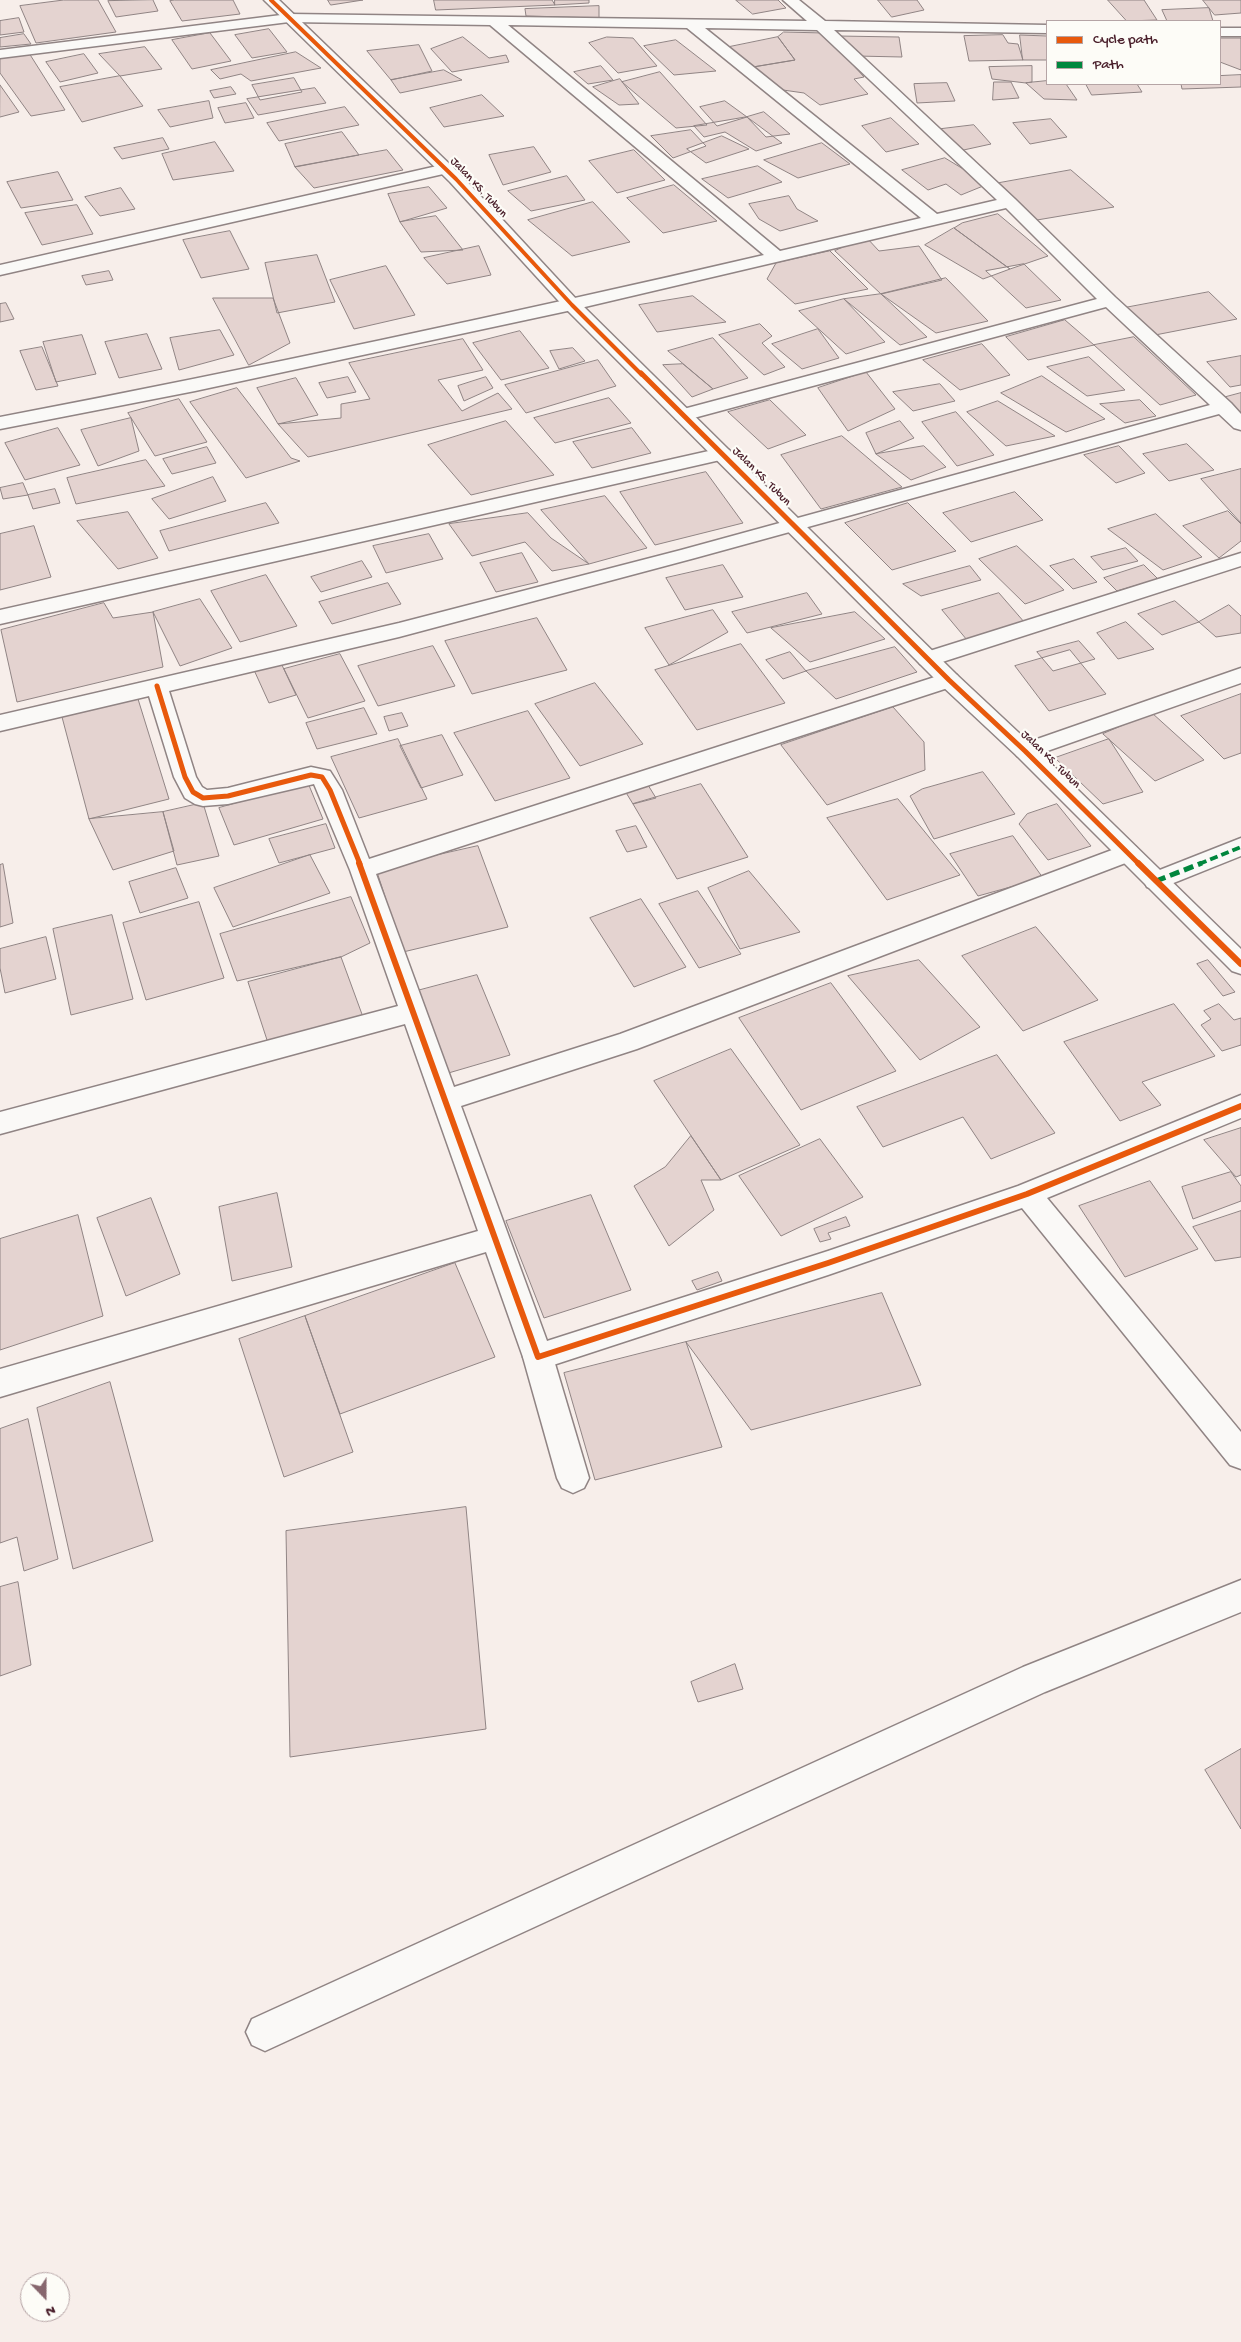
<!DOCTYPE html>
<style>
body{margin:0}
#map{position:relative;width:1241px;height:2342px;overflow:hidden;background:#f7eeea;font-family:"Gochi Hand",sans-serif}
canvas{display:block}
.legend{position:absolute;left:1046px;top:20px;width:175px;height:65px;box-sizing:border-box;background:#fdfcf7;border:1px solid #b5a4a5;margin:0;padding:6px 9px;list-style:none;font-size:15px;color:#4a1f2b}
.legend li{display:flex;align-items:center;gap:10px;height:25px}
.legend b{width:25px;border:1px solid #b5a4a5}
.north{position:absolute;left:20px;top:2272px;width:50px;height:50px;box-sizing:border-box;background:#fdfcf7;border:1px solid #b5a4a5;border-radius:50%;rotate:158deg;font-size:14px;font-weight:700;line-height:20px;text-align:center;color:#4a1f2b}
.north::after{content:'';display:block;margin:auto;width:18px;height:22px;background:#87676e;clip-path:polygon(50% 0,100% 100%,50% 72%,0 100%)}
</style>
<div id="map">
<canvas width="1241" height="2342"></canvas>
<ul class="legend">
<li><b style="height:6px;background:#e8590c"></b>Cycle path</li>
<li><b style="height:6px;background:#00873e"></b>Path</li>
</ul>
<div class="north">N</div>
</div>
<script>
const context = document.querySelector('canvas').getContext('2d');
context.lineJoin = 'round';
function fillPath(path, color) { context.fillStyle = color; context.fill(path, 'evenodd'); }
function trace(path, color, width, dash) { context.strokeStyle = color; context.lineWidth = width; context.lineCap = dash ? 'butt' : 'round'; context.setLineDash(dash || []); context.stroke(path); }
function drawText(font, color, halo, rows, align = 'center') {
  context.font = font + ' "Gochi Hand",sans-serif'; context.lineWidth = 4.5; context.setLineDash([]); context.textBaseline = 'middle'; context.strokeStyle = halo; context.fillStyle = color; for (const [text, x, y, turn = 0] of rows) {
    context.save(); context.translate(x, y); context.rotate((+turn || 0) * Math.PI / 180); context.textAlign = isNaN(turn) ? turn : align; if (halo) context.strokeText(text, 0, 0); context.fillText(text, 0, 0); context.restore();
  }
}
const building = new Path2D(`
 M64,0h34l18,32 -80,11 -16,-37z
 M153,0l5,11 -42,6 -8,-16z
 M175,0h58l7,14 -58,7 -12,-20z
 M328,0h35l-32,5z
 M434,0h118l3,5 -119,5z
 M555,0h34v3l-34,2z
 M736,0h42l8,8 -33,6z
 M878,0h39l7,10 -32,7z
 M1108,0h36l13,20 -30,1z
 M1203,0h38v13l-26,2z
 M599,6v12l-73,-2 -1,-7z
 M1209,8l4,13h-46l-5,-11z
 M19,18l5,14 -24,3v-14z
 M269,29l18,23 -35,6 -17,-23z
 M784,32l40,1 40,44 -10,2 14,15 -48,11 -16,-12 -21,-3 -30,-23 42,-7 -17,-23z
 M210,33l21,28 -39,8 -20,-29z
 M24,34l7,10 -31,3v-9z
 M1003,35l5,8 10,1 5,16 -54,1 -5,-25z
 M1020,35l27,1v24h-24z
 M838,36l61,1 3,20 -46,-1z
 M463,37l26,21 17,-3 3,7 -57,10 -21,-23z
 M607,37l26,1 24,28 -39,7 -29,-30z
 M778,37l17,23 -42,7 -24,-20z
 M1220,38h21v32l-21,-8z
 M676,40l40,31 -42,4 -30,-29z
 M419,45l13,26 -41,9 -24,-29z
 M145,47l17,22 -42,7 -21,-22z
 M296,52l25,16 -70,13 -10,-7 -21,5 -9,-9z
 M29,53l36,57 -34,6 -31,-43v-16z
 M84,54l14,19 -38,9 -14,-20z
 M601,66l12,14 -25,4 -14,-12z
 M1032,66v16l-6,1 -34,-4 -3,-12z
 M444,70l18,10 -62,13 -9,-13z
 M660,72l47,53 -31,3 -54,-46z
 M1241,75v12l-59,2 -1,-5h39v-8z
 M120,76l23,30 -61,16 -22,-35z
 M294,78l8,14 -42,8 -8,-15z
 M620,79l19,25 -20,1 -26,-18z
 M1047,81v3h19l11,16 -33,-1 -18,-16z
 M994,82h17l8,16 -26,2z
 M947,83l8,18 -38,2 -3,-19z
 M1086,84h51l5,8 -50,3z
 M0,85l19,27 -19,5z
 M231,87l5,7 -22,4 -4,-7z
 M315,88l11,15 -68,12 -11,-16z
 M482,95l22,21 -60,11 -14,-19z
 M209,101l4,17 -43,9 -12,-17z
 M725,101l22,16 -30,9 -17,-19z
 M246,103l8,15 -29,5 -7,-15z
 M345,107l14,18 -80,16 -12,-18z
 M764,112l26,22 -24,3 -19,-20z
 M747,117l35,26 -26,8 -31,-19 -21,5 -10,-11z
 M891,118l28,26 -33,8 -24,-26z
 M1051,119l16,18 -37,7 -17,-21z
 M974,125l17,19 -32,7 -18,-22z
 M691,130l15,16 -33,12 -22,-22z
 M342,132l17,23 -64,12 -10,-23z
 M722,136l27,13 -43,14 -19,-14z
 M163,138l6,11 -47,10 -8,-11z
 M215,142l19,29 -61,9 -11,-26z
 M822,143l28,21 -52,14 -34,-18z
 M534,147l17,25 -48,13 -14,-30z
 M387,150l16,20 -89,18 -19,-21z
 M634,150l31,30 -48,13 -28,-32z
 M945,158l43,26 -27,11 -15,-11 -18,6 -26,-20z
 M758,166l24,16 -54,16 -26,-19z
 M1071,170l43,37 -77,13 -38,-37z
 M58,172l15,28 -52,8 -14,-26z
 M567,176l18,24 -54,11 -23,-20z
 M674,185l43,36 -54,12 -36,-35z
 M429,187l18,21 -47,14 -12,-28z
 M121,188l14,21 -35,7 -15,-19z
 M789,196l8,13 21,12 -38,10 -21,-12 -10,-15z
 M593,202l37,40 -58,14 -44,-36z
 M77,205l16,29 -51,11 -17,-32z
 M998,214l50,42 -38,13 -56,-41 8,-5z
 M436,216l27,34 -42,2 -21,-30z
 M954,228l42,31 14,10 -27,10 -58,-34z
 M230,231l19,38 -48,9 -18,-38z
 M866,237l13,14 40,-5 23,34 -61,14 -46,-43z
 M479,246l12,29 -44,9 -23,-26z
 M830,251l38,38 -73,15 -28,-25 9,-16z
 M317,255l18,47 -58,11 -12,-50z
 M1024,264l37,36 -35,8 -40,-37z
 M386,266l29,49 -61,14 -24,-49z
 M109,271l4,9 -27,5 -4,-9z
 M946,278l42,43 -52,12 -55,-39z
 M1209,292l28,27 -87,17 -26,-28z
 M881,294l46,43 -27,8 -56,-46z
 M693,296l33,26 -69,10 -18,-27z
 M213,298h60l17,45 -41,22z
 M844,299l41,43 -39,12 -47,-43z
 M6,303l8,16 -14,3v-18z
 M1065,320l29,25 -66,15 -22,-23z
 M760,324l12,12 -10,7 23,24 -21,8 -45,-40z
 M818,329l21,29 -37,11 -30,-25z
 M220,330l14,25 -55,15 -9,-32z
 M520,331l29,37 -48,12 -28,-37z
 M147,334l15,35 -43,9 -14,-36z
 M82,335l14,39 -40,8 -13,-40z
 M1134,337l62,58 -36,10 -66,-60z
 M713,338l35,40 -35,11 -45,-38z
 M463,339l20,31 -45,10 24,31 36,-18 14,16 -204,48 -30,-33 63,-6v-14l29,-5 -21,-36z
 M982,344l28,31 -50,15 -37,-30z
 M42,347l16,39 -22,4 -16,-39z
 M573,348l12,13 -26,8 -9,-18z
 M1241,356v29l-11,2 -23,-25z
 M1089,357l36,33 -38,6 -40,-29z
 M598,360l18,26 -90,27 -21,-28z
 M683,364l30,25 -21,8 -29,-32z
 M866,372l29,37 -47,22 -30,-43z
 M1042,376l63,43 -39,13 -65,-39z
 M348,377l8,15 -29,6 -8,-15z
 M486,377l7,11 -29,13 -6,-15z
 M296,378l22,37 -40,9 -21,-36z
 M940,384l15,17 -42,10 -20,-19z
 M237,388l54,70 9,3 -54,17 -56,-76z
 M1241,393v20l-19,-15z
 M609,398l22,25 -76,20 -21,-25z
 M179,399l28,43 -52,14 -27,-43z
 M770,400l36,35 -38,14 -40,-37z
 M1140,400l16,16 -31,7 -25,-19z
 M998,401l57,35 -49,10 -39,-34z
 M956,412l38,43 -37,11 -35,-44z
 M131,418l8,33 -41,15 -17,-36z
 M506,421l48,54 -83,20 -43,-50z
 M900,421l14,17 -38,16 -10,-21z
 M58,428l22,37 -55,15 -20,-37z
 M632,428l19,25 -59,15 -19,-26z
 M842,436l60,51 -81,22 -40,-54z
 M1187,444l27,26 -45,11 -26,-27z
 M924,446l22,21 -35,13 -35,-26z
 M1119,446l26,27 -29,10 -32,-28z
 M207,447l9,16 -44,11 -9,-15z
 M146,460l19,26 -89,18 -9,-26z
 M1241,469v54l-40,-44z
 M706,472l37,51 -88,22 -35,-53z
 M213,477l13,24 -57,18 -17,-20z
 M23,483l5,12 -25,4 -3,-11z
 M55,489l5,14 -27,6 -5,-14z
 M1015,492l28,28 -72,22 -28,-29z
 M605,496l42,52 -58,16 -48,-54z
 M266,503l13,20 -110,28 -9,-20z
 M908,503l48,48 -64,19 -47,-47z
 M1228,511l13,13v17l-22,17 -36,-32z
 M128,512l30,46 -40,11 -41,-48z
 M528,513l23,25 38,26 -37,7 -27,-29 -53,14 -23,-32z
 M1156,514l46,43 -39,13 -55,-41z
 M34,526l17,51 -51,13v-56z
 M429,534l14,25 -57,14 -13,-27z
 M1017,546l47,44 -39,14 -46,-45z
 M1126,548l12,13 -35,9 -12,-13z
 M522,553l16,29 -42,10 -16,-29z
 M1074,559l23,23 -24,7 -23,-23z
 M362,561l10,16 -51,15 -10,-15z
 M723,565l20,32 -58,13 -19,-32z
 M1144,565l14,14 -41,12 -13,-13z
 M970,566l11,14 -60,16 -18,-12z
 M266,575l31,51 -57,16 -29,-51z
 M388,583l13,21 -69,20 -13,-22z
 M807,593l15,21 -75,19 -15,-21z
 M999,593l26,30 -58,17 -25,-30z
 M200,599l32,49 -52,18 -27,-54z
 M1175,601l24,21 -37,13 -24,-21z
 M104,603l9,15 40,-6 10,55 -146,35 -16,-72z
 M1229,605l12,11v17l-25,4 -17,-15z
 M713,610l15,22 -59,33 -24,-37z
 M855,612l30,27 -75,23 -39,-34z
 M537,618l30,52 -95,24 -27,-53z
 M1126,622l28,27 -36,10 -21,-26z
 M1079,641l16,18 -42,12 -16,-19z
 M741,644l44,59 -88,27 -42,-60z
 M433,646l22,40 -77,20 -20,-40z
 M895,647l22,25 -81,27 -30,-28z
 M1070,650l36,44 -57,17 -34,-45z
 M790,652l16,19 -23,8 -17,-19z
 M340,654l25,47 -57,17 -24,-49z
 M281,663l15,32 -27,8 -15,-33z
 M595,683l48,61 -63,22 -45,-62z
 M1241,694v59l-17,6 -43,-43z
 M138,699l31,100 -80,20 -27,-102z
 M893,707l31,35 1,28 -98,35 -46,-60z
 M364,708l13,26 -60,15 -11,-26z
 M528,711l42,67 -75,23 -41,-68z
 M402,713l6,13 -19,5 -5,-14z
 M1152,713l52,47 -49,21 -52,-47z
 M442,735l21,40 -42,13 -21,-42z
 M398,739l29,60 -68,19 -28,-61z
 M1109,739l34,53 -40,12 -48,-46z
 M983,772l32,42 -81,25 -24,-43 12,-7z
 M308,783l15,36 -89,26 -15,-37z
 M701,784l47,73 -71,22 -44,-75z
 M648,785l8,13 -23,6 -8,-13z
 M898,799l62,76 -73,25 -60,-82z
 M203,803l16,53 -42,9 -14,-53z
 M1057,804l34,42 -43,14 -29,-36 8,-10z
 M163,812l11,39 -61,19 -24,-51z
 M326,824l9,24 -56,15 -10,-24z
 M636,826l11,21 -20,5 -11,-21z
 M1013,836l30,42 -65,18 -28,-42z
 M478,846l30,81 -105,25 -27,-83z
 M310,855l20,38 -97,34 -19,-39z
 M3,864l10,59 -13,4v-62z
 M176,868l12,30 -48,15 -11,-31z
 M749,871l51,61 -60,17 -32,-61z
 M698,891l43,63 -42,14 -40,-64z
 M351,897l19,46 -29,14 -104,24 -17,-47z
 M641,899l45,68 -52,20 -44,-69z
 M199,902l25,76 -78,22 -23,-77z
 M112,915l21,84 -62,16 -18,-86z
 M1036,927l62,73 -75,31 -61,-75z
 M46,937l10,42 -51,14 -5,-25v-19z
 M341,957l22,60 -95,26 -20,-61z
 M919,960l61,67 -60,33 -72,-84z
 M1208,960l27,32 -12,4 -26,-32z
 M477,975l33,80 -65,19 -32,-82z
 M831,983l65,88 -95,39 -62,-92z
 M1174,1004l41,52 -73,26 19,23 -41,16 -56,-79z
 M1219,1004l15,16 7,-2v27l-19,6 -21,-26 10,-6 -7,-8z
 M731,1049l69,96 -79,35 -67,-99z
 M997,1055l58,78 -64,26 -28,-42 -80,30 -26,-40z
 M1241,1128v47l-5,2 -32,-37z
 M691,1136l30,44h-20l13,30 -45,36 -35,-60 31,-19z
 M820,1139l43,58 -82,39 -42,-60z
 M1231,1172l10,14v15l-48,18 -11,-32z
 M1150,1181l48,68 -73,28 -46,-71z
 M277,1193l15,74 -60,14 -13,-74z
 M591,1195l40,95 -87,28 -38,-97z
 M151,1198l29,76 -54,22 -29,-78z
 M1241,1211v46l-26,4 -22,-34z
 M78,1215l25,101 -103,34v-111z
 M846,1217l4,9 -22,7 3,6 -11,3 -6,-13z
 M455,1263l40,94 -155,57 -35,-98z
 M718,1272l4,9 -25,9 -5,-9z
 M882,1293l39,92 -170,45 -65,-88z
 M305,1316l48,136 -69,25 -45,-138z
 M686,1342l36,105 -127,33 -31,-107z
 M110,1382l43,159 -80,28 -36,-161z
 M28,1419l30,140 -34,12 -7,-34 -17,6v-114z
 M466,1507l20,222 -196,28 -4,-226z
 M18,1582l13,83 -31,11v-89z
 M735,1664l8,25 -45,13 -7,-20z
 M1241,1749v80l-36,-59z`);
const lane = new Path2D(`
 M538,1344l10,4 5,9 36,121 -5,10 -11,5 -11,-5 -5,-10 -34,-121 5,-9z`);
const street = new Path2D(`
 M783,0h16l26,21 222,4v8l-213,-3 181,169 100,98 116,106 10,11v16l-7,-2 -15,-14 -524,144 -296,79 -230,54 27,86 6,10 5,3 21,-2 83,-21 19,4 12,19 27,69 572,-184 8,-2 8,2 3,5 -3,5 -581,189 78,213 166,-53 500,-187 8,-3 8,3 4,6 -4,6 -499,190 -176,57 86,235 281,-90 190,-65 223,-91v23l-194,80 194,234v37l-11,-4 -208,-257 -194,67 -290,95 -10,-4 -5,-9 -37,-105 -486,145v-28l478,-138 -73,-207 -405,110v-22l398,-106 -48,-136 -36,-86 -86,20 -25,2 -8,-2 -10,-6 -11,-21 -25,-81 -149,35v-16l399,-92 282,-73 529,-145 -104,-98 -416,112 -7,2 -7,-2 -2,-4 2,-4 421,-112 -91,-91 -434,102 -377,81 -195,38v-12c256,-49 510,-103 764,-162l-274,-230 -201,-3 -289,36v-8l289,-36 518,7zM508,25l179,3 234,190 -141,33zM705,28l112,2 180,170 -60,14z
 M1220,28h21v8h-21z
 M446,164l6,2 2,3 -2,3 -452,103v-10z
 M722,448l7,2 3,4 -3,4 -729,166v-14z
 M1241,553v13l-305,98 -8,2 -8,-2 -3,-5 3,-5z
 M1241,668v15l-208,73 -8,3 -8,-3 -3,-5 3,-5z
 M1241,838v18l-85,34 -9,-3 -3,-6 3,-6z
 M1241,1580v32l-196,80 -767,353 -13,6 -13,-6 -6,-13 6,-13 771,-352z`);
const secondary = new Path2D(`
 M264,0h15l183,176 116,125 379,374 76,71 208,203v25l-9,-3 -215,-215 -76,-71 -375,-376 -116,-127z`);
const quietFar1 = new Path2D(`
 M1199,864l42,-17`);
const quiet = new Path2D(`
 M1156,881l46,-18`);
const cyclewayFar2 = new Path2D(`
 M271,0l185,179 116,126 70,70`);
const cyclewayFar1 = new Path2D(`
 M641,373l308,307 76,71 114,113
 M157,686l28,91 8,15 10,6 25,-2 83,-21 11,2 8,13 30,74`);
const cycleway = new Path2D(`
 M359,863l179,494 290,-94 199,-69 214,-88
 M1138,863l103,101`);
const farStreetnames = [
 ["Jalan KS. Tubun",478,188,47],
 ["Jalan KS. Tubun",761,477,45],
 ["Jalan KS. Tubun",1050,760,44]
];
fillPath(building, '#e4d3d0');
trace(building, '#908484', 1);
trace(lane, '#908484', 3);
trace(street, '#908484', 3);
trace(secondary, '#908484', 3);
fillPath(lane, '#faf9f7');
fillPath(street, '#faf9f7');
fillPath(secondary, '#faf9f7');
trace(quietFar1, '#00873e', 4, [8, 4]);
trace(quiet, '#00873e', 5, [10, 5]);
trace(cyclewayFar2, '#e8590c', 4);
trace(cyclewayFar1, '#e8590c', 5);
trace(cycleway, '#e8590c', 6);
drawText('12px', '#4a1f2b', '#fdfcf7', farStreetnames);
</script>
